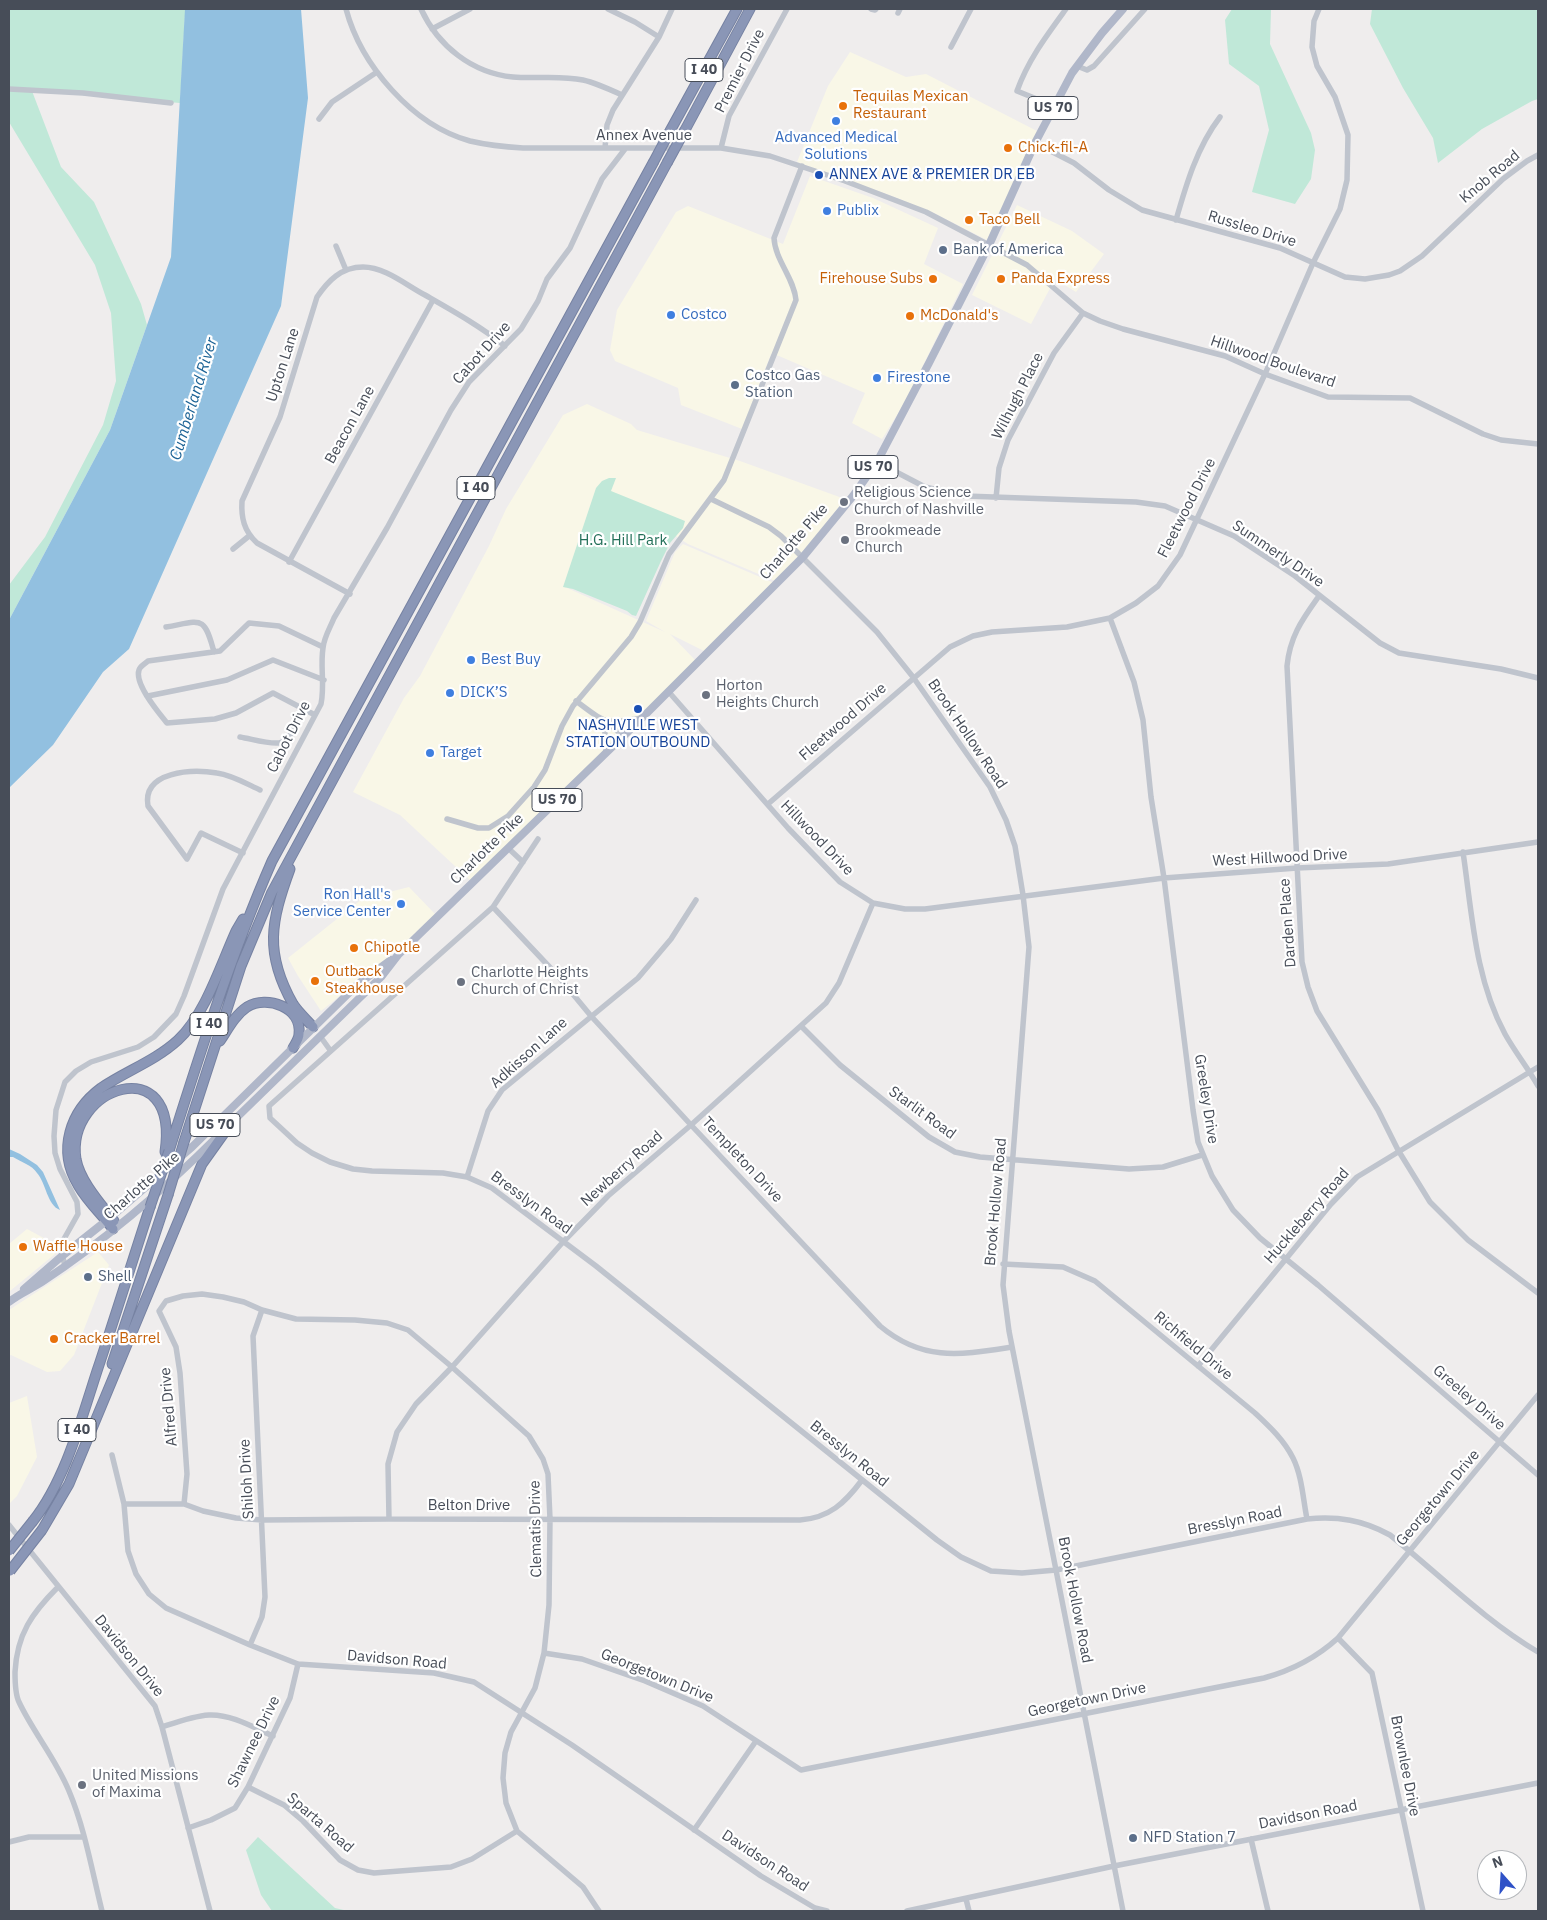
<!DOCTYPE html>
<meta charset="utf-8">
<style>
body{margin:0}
#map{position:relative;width:1547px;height:1920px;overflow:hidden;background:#efeded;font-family:"IBM Plex Sans",sans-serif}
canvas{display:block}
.frame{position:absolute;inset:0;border:10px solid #474d58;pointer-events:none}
.north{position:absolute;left:1477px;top:1850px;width:50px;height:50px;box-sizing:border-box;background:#fff;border:1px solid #b5b8bc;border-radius:50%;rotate:341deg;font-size:14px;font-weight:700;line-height:20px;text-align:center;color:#474d58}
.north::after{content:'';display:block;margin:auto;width:18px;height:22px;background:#2f52c7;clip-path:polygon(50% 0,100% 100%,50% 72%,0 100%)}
</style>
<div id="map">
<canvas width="1547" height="1920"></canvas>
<div class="frame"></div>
<div class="north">N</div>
</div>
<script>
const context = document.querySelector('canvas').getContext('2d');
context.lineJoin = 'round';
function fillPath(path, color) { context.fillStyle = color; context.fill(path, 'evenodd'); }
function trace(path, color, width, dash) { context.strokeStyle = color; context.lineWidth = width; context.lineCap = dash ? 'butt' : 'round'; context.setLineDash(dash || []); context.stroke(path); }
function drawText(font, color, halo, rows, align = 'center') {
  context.font = font + ' "IBM Plex Sans",sans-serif'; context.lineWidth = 4.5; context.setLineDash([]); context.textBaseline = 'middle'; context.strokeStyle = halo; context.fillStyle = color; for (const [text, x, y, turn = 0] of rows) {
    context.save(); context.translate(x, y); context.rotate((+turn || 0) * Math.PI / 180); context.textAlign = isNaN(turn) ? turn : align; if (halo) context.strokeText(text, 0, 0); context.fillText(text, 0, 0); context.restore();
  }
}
const commercial = new Path2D(`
 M850,52l56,25 20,-3 111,57 -50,109 -51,-26 -44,-18 -95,-34 31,-76z
 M810,176l63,22 65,30 -14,36 39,20 -58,118 -23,37 -30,-16 13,-30 -86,-37 -8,-2 -29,75 -61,-24 -3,-17 -63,-27 -5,-11 7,-40 59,-98 12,-6 95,38z
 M1017,205l55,26 32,23 -28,38 -21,-13 -24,45 -59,-29z
 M587,404l44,20 6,6 103,31 105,38 -33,42 -37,40 -87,-37 -79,-51 -44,94 100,45 -19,-11 29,-69 8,-8 91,39 -70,68 -34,-17 26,27 -225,220 -71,-66 -47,-23 51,-94 16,-22 69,-130 17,-37 57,-94z
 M409,887l26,27 -34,33 -80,64 -23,-35 -10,-18 74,-59z
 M27,1229l26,14 2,11 -45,37 -1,-47z
 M98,1252l11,13 -35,90 -14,16 -13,1 -36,-17 -2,1v-46z
 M27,1396l10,61 -20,39 -8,8v-101z`);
const green = new Path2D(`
 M9,9h176v7l-5,87 -148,-12 29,76 33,35 47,102 6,21 -37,105 -101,190v-35l36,-48 58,-112 13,-44 -5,-68 -16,-48 -86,-143z
 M1232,9h39l-1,35 41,89 4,17 -4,29 -16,25 -43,-12 17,-62 -10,-44 -30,-22 -4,-44z
 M1372,9h166v90l-6,2 -50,28 -44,34 -5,-25 -30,-50 -33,-64z
 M609,478h7l-5,13 74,30 -2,7 -13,15 -9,18 -25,55 -4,-1 -5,-4 -54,-22 -10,-2 33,-99 6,-7z
 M258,1837l77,71 13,3h-76l-11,-16 -15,-45z`);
const water = new Path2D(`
 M185,9h116l7,89 -27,208 -152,343 -26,23 -50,73 -44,43v-168l101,-190 61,-173z
 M9,1149l11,5 17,11 6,7 17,38c-13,-5 -14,-27 -23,-37 -5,-8 -16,-11 -24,-16h-4z`);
const minor = new Path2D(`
 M346,9c15,56 66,116 124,132 17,4 35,6 53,7h198l49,8 75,25 81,31 101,53 56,48 17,8 23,8 102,27 40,18 63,23 82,1 73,36 18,6 37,4
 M421,9c17,37 51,64 92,68 23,2 47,-2 70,3 13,3 26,9 39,15
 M608,9l27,13 24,15
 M871,9l4,1 1,-1
 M898,13l2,-4
 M432,29l38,-20
 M951,47l20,-38
 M1077,66l10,4 7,-4 51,-57
 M9,89l74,4 88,10
 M1054,106l-37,-15c11,-31 30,-56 49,-82
 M319,119l13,-17 45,-30
 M1035,143l39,20 35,27 33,20 138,38 65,29 20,2 24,-4 11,-4 22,-15 81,-77 24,-18 11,-6
 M605,148l2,-23 6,-15 46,-73 13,-28
 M721,148l8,-32 58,-107
 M1176,220c10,-35 21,-73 44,-103
 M336,246l10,24
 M877,462l48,25 40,9 171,6 29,4 69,30 61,40 85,67 19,10 102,16 37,9
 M996,498l3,-30 9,-28 46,-87 29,-40
 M711,499l58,28 12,9 96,96 36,45 77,110 16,33 9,26 8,49 6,52 -26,338 6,46 114,580
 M233,549l16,-13
 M289,562l144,-262
 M350,594l-93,-51c-13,-12 -16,-25 -15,-42l38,-84 37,-120c11,-16 24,-30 46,-30 22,0 43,18 62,28 28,16 55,31 80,51
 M1319,596c-17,24 -29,40 -32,70l15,296 6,25 9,24 61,99 20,40 32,52 38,38 70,53
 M1110,618l24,64 9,38 8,77 13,81 29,232 5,32 14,34 21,34 27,28 58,47 220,190
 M166,627c35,-6 38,-13 48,25
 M668,691l120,137 52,54 33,21 32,6h20l239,-31 133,-10 91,-4 150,-22
 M148,696l79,-16 46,-20 51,20
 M576,701c30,22 28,24 66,17
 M315,715l-42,-22 -37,20 -21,6 -48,4c-8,-10 -33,-39 -28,-53 1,-4 6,-6 9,-9l72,-10 29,-28 30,3 44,21
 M600,719l5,14 1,20
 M608,723l15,13
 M240,737c12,2 27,7 39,6 11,-1 21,-25 24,-34
 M768,804l182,-157 23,-11 19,-4 75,-5 43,-9 26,-15 22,-17 22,-31 85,-181 48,-111 27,-54 7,-29 1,-45 -13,-38 -18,-31 -5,-19 2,-26 5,-12
 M447,819l31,9h11l19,-12 26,-29 11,-17 17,-44 11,-20 58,-69 9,-15 29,-68 55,-74 72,-180c-2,-22 -21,-40 -22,-62l28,-72
 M538,839l-45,68 -224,199 1,12 27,25 15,10 18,9 23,7 19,2 71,2 24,4 25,11 104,78 341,274 24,17 30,14 31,2 34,-3 251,-51c31,-3 56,1 83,16 49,39 94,85 148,117
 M508,848l15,14
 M1463,852c9,61 12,127 42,182 10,18 23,34 33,52
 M243,853l-42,-20 -14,26 -39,-53c-6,-35 44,-37 69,-33 15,2 30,11 43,17
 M493,907l65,69 33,40 100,109 189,201c43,36 80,29 132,21
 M801,1026l39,39 89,72 26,15 25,5 149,12 34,-2 39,-12
 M320,1036l10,14
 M467,1177l21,-66 14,-21 136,-112 33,-39 25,-39
 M1003,1264l60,3 32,14 160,132c14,13 29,27 38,45 9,18 10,41 14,61
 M65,1266l-5,-20 18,-32 -1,-12 -17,-33 -5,-16 -1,-17 2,-26 9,-28 11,-11 15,-9 47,-15 16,-10 22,-23 8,-18 39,-107 98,-185c4,-19 -1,-37 2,-56 1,-11 7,-20 11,-30l53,-90 64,-118 18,-28 52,-53 17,-28 9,-22 23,-31 32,-69 23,-30
 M1198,1366l133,-162 26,-27 181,-110
 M112,1455l12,49 4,47 8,23 13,20 17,14 84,37 48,19 136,9 40,9 98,63 189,131 54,32 12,3
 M124,1504h60l19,7 33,7 26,2 127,-1 411,1c29,-2 45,-17 62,-40
 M184,1504l3,-30 -7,-101 -4,-26 -17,-36 7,-10 17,-5 19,-2 21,3 21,5 18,8 34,9 59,1 32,3 21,7 44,37 77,69 14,23 5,15 2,45 -1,86 -5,48 -9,35 -24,44 -6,21 -2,25 3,25 11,28 66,56 16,24
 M389,1519l-1,-55 9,-32 19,-28 36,-37 111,-125 45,-46 83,-71 135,-122 13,-20 34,-80
 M9,1525l146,181 7,21 48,184
 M58,1587c-26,26 -41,47 -43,85 0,9 0,22 4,30 14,30 37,57 50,89 16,38 23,80 33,120
 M1338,1638l34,35 51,238
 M250,1645l12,-28 3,-20 -12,-261 9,-26
 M544,1653l38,6 63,22 58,25 98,64 463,-92c29,-8 52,-20 74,-40l200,-243
 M162,1727c15,-5 31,-11 47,-12 22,-1 44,12 64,21
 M248,1787l36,18 19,16 37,39 18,10 16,3 77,-6 21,-8 45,-28
 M188,1828l23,-8 24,-12 13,-21 42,-89 8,-34
 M694,1830l62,-89
 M1251,1839l17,72
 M9,1842l20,-5h55
 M966,1899l3,12
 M907,1911l207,-45 424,-83`);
const major = new Path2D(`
 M229,1125l152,-148 17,-22 244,-237 161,-161 50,-61 24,-34 52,-99 60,-118 46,-102 37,-70 30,-40 21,-24
 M24,1289l38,-33 49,-39 81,-70 166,-163 33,-24
 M9,1302c10,-8 22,-13 33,-20 62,-41 125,-95 177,-147`);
const highway = new Path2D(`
 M685,130l65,-121
 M670,131l67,-122
 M290,869c-19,52 -26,84 3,135 5,8 14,16 20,23
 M220,1041c8,-12 15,-26 27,-34 20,-12 55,0 52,27 0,5 -4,10 -6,14
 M184,1142l57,-176 31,-74 395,-729
 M169,1151c31,-98 62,-196 103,-290l381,-698
 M114,1221c-14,-18 -34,-40 -38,-62 -11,-72 104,-111 89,-7
 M113,1229c-11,-14 -26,-28 -35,-44 -21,-35 -8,-74 23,-97 25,-17 54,-27 77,-48 27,-25 43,-76 58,-109l7,-12
 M112,1364l56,-169
 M33,1521c32,-40 48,-101 64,-150 18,-54 35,-109 53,-164
 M42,1530l27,-46 133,-320 30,-42`);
const highwayBridge = new Path2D(`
 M653,163l17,-32
 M667,163l18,-33
 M168,1195l16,-53
 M150,1207l19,-56
 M9,1551l24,-30
 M10,1571l32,-41`);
const markers = [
 [843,106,5,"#e8710a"],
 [836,121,5,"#3f7fe0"],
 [1008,148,5,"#e8710a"],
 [819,175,5,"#1a4fb4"],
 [827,211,5,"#3f7fe0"],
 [969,220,5,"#e8710a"],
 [943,250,5,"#5c6f8a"],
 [933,279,5,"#e8710a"],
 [1001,279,5,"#e8710a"],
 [671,315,5,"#3f7fe0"],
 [910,316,5,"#e8710a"],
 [877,378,5,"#3f7fe0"],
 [735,385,5,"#5c6f8a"],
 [844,502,5,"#6b7280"],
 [845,540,5,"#6b7280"],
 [471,660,5,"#3f7fe0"],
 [450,693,5,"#3f7fe0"],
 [706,695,5,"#6b7280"],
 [638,709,5,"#1a4fb4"],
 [430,753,5,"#3f7fe0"],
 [401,904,5,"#3f7fe0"],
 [354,948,5,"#e8710a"],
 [315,981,5,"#e8710a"],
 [461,982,5,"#6b7280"],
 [23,1247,5,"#e8710a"],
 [88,1277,5,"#5c6f8a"],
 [54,1339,5,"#e8710a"],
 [82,1785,5,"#6b7280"],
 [1133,1838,5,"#5c6f8a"]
];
const shields = [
 [704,70,38],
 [1053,108,50],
 [873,467,50],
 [476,488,38],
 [557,800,50],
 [209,1024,38],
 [215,1125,50],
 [77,1430,38]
];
const shieldNames = [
 ["I 40",704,70],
 ["US 70",1053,108],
 ["US 70",873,467],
 ["I 40",476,488],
 ["US 70",557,800],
 ["I 40",209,1024],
 ["US 70",215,1125],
 ["I 40",77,1430]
];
const streetNames = [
 ["Premier Drive",740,71,-63],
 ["Annex Avenue",644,136],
 ["Knob Road",1490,177,-40],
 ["Russleo Drive",1252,229,17],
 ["Cabot Drive",482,353,-48],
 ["Hillwood Boulevard",1273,362,19],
 ["Upton Lane",283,365,-72],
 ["Wilhugh Place",1018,396,-63],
 ["Beacon Lane",350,425,-61],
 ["Fleetwood Drive",1187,508,-63],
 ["Charlotte Pike",794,542,-49],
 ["Summerly Drive",1278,554,34],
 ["Fleetwood Drive",843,722,-41],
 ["Brook Hollow Road",967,734,56],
 ["Cabot Drive",289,737,-63],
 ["Hillwood Drive",817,838,46],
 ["Charlotte Pike",487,849,-44],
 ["West Hillwood Drive",1280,858,-3],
 ["Darden Place",1288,923,-94],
 ["Adkisson Lane",529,1053,-42],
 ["Greeley Drive",1206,1099,81],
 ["Starlit Road",922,1113,36],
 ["Templeton Drive",742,1160,47],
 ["Newberry Road",622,1169,-42],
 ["Charlotte Pike",142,1186,-41],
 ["Brook Hollow Road",996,1202,-85],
 ["Bresslyn Road",531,1203,36],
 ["Huckleberry Road",1307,1216,-49],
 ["Richfield Drive",1193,1346,40],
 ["Greeley Drive",1469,1398,41],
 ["Alfred Drive",169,1407,-95],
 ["Bresslyn Road",849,1454,39],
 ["Shiloh Drive",247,1479,-93],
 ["Georgetown Drive",1438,1498,-50],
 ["Belton Drive",469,1506],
 ["Bresslyn Road",1235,1521,-11],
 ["Clematis Drive",536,1529,-91],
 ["Brook Hollow Road",1075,1600,79],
 ["Davidson Drive",129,1656,51],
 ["Davidson Road",397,1660,5],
 ["Georgetown Drive",657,1676,22],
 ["Georgetown Drive",1087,1700,-12],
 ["Shawnee Drive",254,1742,-64],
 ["Brownlee Drive",1405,1766,79],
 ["Davidson Road",1308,1815,-11],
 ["Sparta Road",320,1823,41],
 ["Davidson Road",765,1861,33]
];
const foodNames = [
 ["Tequilas Mexican",853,97],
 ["Restaurant",853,114],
 ["Chick-fil-A",1018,148],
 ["Taco Bell",979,220],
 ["Firehouse Subs",923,279,"right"],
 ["Panda Express",1011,279],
 ["McDonald's",920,316],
 ["Chipotle",364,948],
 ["Outback",325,972],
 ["Steakhouse",325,989],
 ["Waffle House",33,1247],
 ["Cracker Barrel",64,1339]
];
const shopNames = [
 ["Advanced Medical",836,138,"center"],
 ["Solutions",836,155,"center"],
 ["Publix",837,211],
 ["Costco",681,315],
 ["Firestone",887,378],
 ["Best Buy",481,660],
 ["DICK’S",460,693],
 ["Target",440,753],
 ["Ron Hall's",391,895,"right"],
 ["Service Center",391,912,"right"]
];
const transitNames = [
 ["ANNEX AVE & PREMIER DR EB",829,175],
 ["NASHVILLE WEST",638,726,"center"],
 ["STATION OUTBOUND",638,743,"center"]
];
const serviceNames = [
 ["Bank of America",953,250],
 ["Costco Gas",745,376],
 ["Station",745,393],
 ["Shell",98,1277],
 ["NFD Station 7",1143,1838]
];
const worshipNames = [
 ["Religious Science",854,493],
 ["Church of Nashville",854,510],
 ["Brookmeade",855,531],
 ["Church",855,548],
 ["Horton",716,686],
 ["Heights Church",716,703],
 ["Charlotte Heights",471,973],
 ["Church of Christ",471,990],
 ["United Missions",92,1776],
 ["of Maxima",92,1793]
];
const parkNames = [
 ["H.G. Hill Park",623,541]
];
const waterNames = [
 ["Cumberland River",194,399,-73]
];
fillPath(commercial, '#f9f7e7');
fillPath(green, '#c0e8d8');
fillPath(water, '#92c0e0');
trace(highway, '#7682a2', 11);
trace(minor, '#bfc4cd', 5.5);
trace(major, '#b0b7c9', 8);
trace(highway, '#8a96b6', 9);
trace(highwayBridge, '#7682a2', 11, []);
trace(highwayBridge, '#8a96b6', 9);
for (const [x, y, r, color] of markers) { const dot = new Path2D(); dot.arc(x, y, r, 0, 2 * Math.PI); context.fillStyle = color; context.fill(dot); trace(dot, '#fff', 2); }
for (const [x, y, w] of shields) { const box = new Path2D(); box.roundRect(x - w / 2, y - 11.5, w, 23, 4); context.fillStyle = '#fff'; context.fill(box); trace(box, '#474d58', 1); }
drawText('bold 14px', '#474d58', null, shieldNames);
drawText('15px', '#474d58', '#fff', streetNames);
drawText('15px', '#c56008', '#fff', foodNames, 'left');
drawText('15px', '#366cbe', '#fff', shopNames, 'left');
drawText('15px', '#164399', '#fff', transitNames, 'left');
drawText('15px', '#4e5e75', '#fff', serviceNames, 'left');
drawText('15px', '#5b616d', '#fff', worshipNames, 'left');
drawText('15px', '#226f58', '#fff', parkNames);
drawText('italic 16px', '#1d6395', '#fff', waterNames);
</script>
